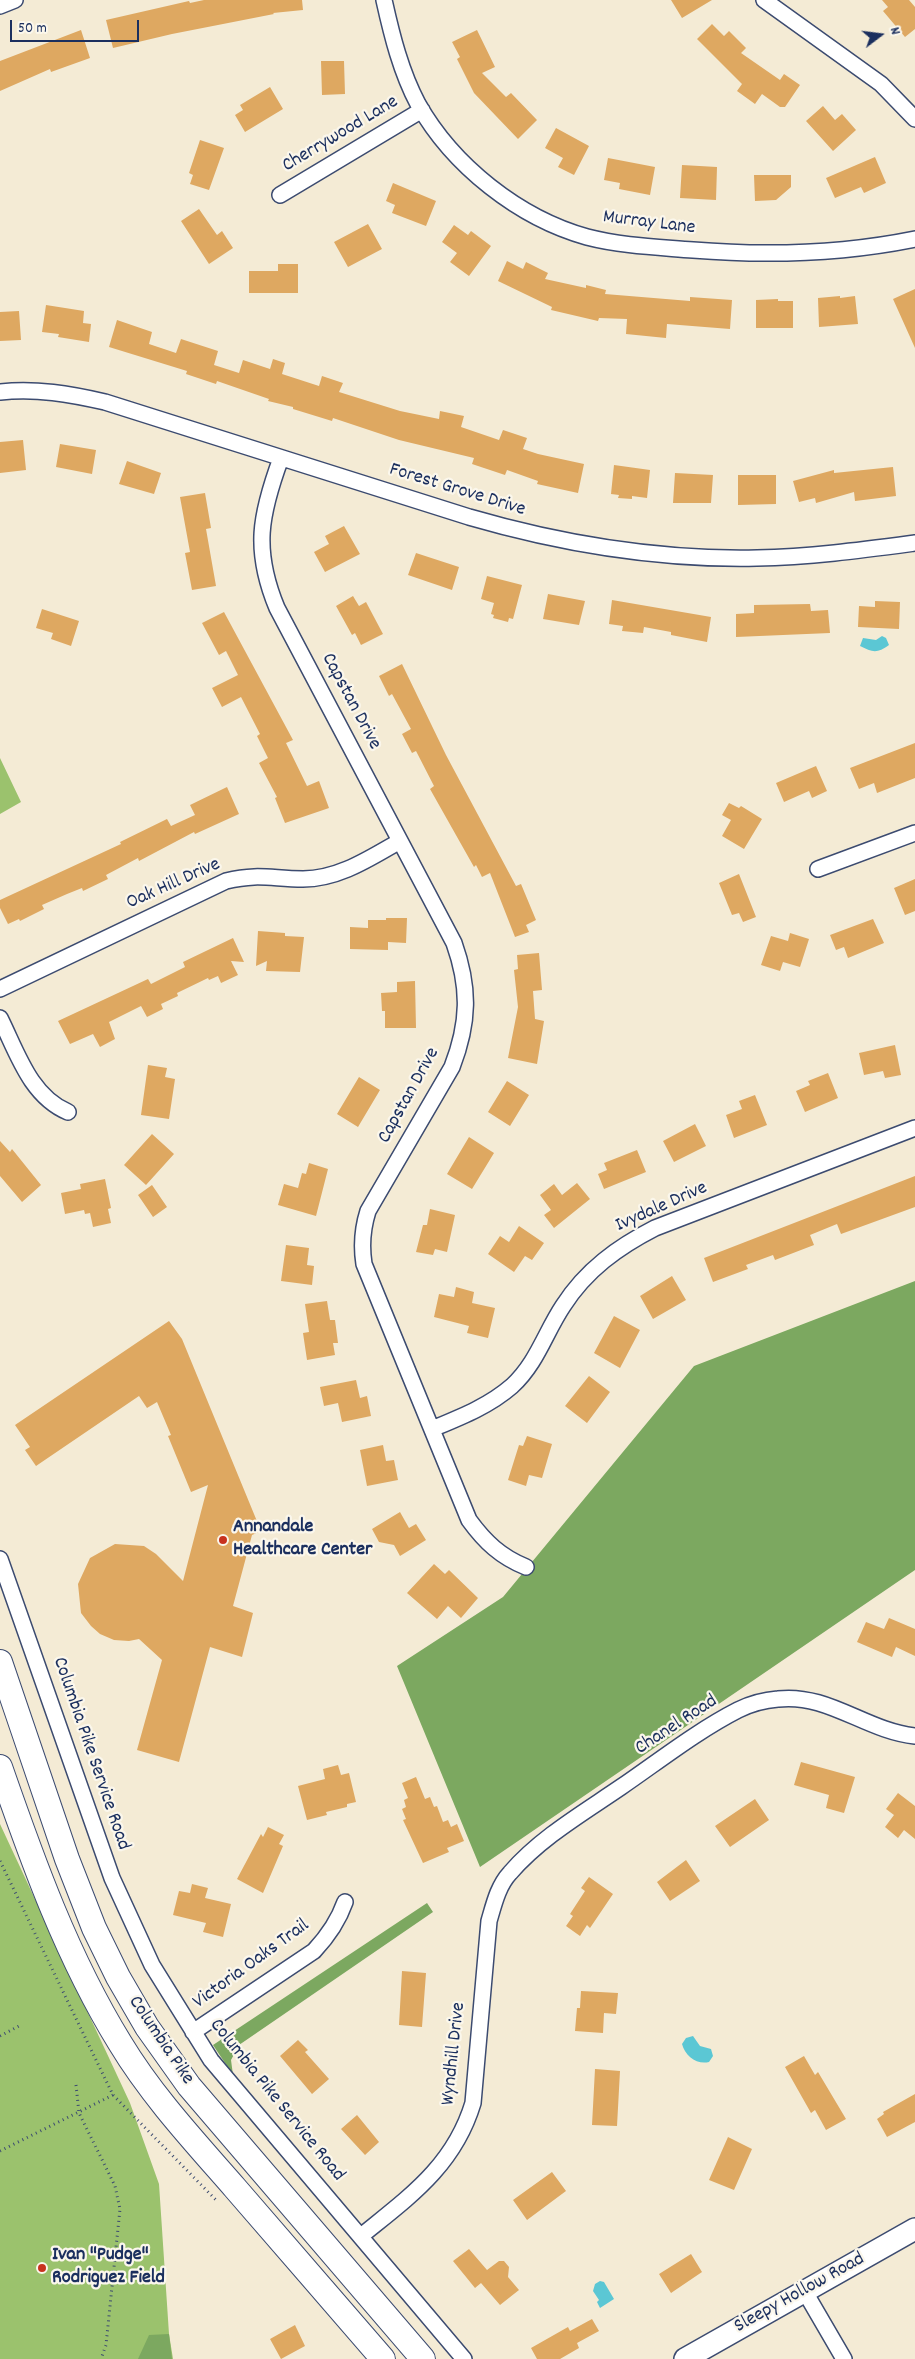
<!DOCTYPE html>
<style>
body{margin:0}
#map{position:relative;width:915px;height:2359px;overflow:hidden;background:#f4ebd5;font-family:Dekko,sans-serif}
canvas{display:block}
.north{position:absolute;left:855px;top:10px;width:50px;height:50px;-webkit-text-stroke:4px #fbf7ec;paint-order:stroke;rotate:75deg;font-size:14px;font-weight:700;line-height:20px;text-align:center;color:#1b2f5e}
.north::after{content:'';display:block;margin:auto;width:18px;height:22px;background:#1b2f5e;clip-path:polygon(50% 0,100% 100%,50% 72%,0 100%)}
.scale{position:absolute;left:10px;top:20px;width:129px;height:22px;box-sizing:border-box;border:2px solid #1b2f5e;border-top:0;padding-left:6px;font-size:15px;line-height:18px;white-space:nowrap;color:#1b2f5e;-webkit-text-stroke:4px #fbf7ec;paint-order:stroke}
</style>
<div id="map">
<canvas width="915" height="2359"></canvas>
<div class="north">N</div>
<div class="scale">50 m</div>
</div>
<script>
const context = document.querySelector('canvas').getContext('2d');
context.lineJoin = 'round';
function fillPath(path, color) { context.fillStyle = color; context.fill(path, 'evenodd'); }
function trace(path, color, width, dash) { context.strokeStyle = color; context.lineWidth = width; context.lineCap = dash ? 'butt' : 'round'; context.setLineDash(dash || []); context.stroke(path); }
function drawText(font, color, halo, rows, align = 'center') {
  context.font = font + ' Dekko,sans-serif'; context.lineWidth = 4.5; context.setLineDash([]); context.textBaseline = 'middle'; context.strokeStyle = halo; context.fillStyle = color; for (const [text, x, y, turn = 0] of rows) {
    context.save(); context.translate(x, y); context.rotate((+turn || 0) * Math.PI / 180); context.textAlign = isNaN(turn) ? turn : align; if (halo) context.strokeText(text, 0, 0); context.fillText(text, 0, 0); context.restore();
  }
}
const green = new Path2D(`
 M0,758l21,44 -21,12z
 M0,1824l130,279 29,81 10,150 4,25h-173z`);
const forest = new Path2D(`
 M915,1281v289l-435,297 -83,-201 106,-69 191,-231z
 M427,1903l6,9 -194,133 -8,15 2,15 -20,-30z
 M169,2334l3,25h-34l11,-24z`);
const water = new Path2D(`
 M882,636l4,2 3,7c-12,9 -17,7 -29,1l3,-8 13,2z
 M693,2036l7,10 11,3 2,7 -4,6c-12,3 -24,-6 -27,-18l4,-6z
 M600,2281l4,1 10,17 -14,9 -3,-6 2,-2 -6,-9 2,-7z`);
const building = new Path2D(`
 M204,0h98l1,10 -30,3 1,1 -102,20 -59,14 -7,-28 83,-19 1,2z
 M671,0h41l-30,18z
 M882,0h27l6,7v22l-10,8 -22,-26 5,-4z
 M712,24l12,12 5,-5 17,17 -5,5 39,27 4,-6 16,11 -15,22h-5l-18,-13 -7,10 -18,-13 5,-7 -45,-45z
 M81,30l9,28 -39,14 -1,-3 -50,22v-30z
 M477,30l18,37 -13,6 24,24 5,-4 26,27 -19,19 -44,-46 -17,-34 3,-2 -8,-15z
 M321,61h23l1,33 -23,1z
 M270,87l13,22 -38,23 -10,-17 8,-5 -3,-5z
 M823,106l12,14 7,-6 14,16 -23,21 -27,-30z
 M556,128l33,18 -15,29 -16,-8 5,-9 -18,-10z
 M200,140l24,8 -15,42 -19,-6 3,-9 -4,-2z
 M875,157l11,26 -22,10 -3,-6 -26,11 -9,-20z
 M608,158l47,9 -5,28 -31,-6 1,-6 -16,-3z
 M682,165l35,2 -1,33 -36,-2z
 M754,175h37v12l-15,13 -21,1z
 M393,183l43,18 -10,25 -34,-13 3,-8 -9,-4z
 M199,209l18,26 5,-4 11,17 -24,16 -28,-43z
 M368,224l14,25 -34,18 -14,-25z
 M454,225l14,10 3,-4 20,15 -22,30 -19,-14 7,-9 -15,-11z
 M507,261l16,8 3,-7 22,11 -3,6 41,9v-3l20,5 -1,4 85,7v-4l42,3 -2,29 -63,-5 -1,14 -40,-4 1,-15 -28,-1 -1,3 -47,-11 1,-3 -54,-26z
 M278,264h20v29h-49v-22h29z
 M915,289v59l-22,-49z
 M840,296v2l15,-2 3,28 -39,3 -1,-29z
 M778,299v2h15v27h-37v-28z
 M46,305l38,6 -1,12 8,1 -2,18 -31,-5 1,-3 -17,-2z
 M19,311l2,29 -21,1v-29z
 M117,320l35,12 -3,12 27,9 5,-14 37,12 -4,14 25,8 4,-13 27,9 3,-10 12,4 -3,11 37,12 3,-10 21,7 -4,9 61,19 39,8 1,-8 24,5 -3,11 38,13 4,-10 24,8 -4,11 15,5 46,10 -6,29 -41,-9 1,-3 -31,-11 -2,5 -33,-11 2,-6 -75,-18 -66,-22 -1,3 -39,-12v-2l-25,-6 1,-2 -52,-18 -1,3 -30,-10 1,-3 -78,-24z
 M23,440l3,30 -26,3v-31z
 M60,444l36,6 -4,24 -36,-7z
 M127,461l34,12 -7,21 -35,-10z
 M614,465l36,5 -3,28 -15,-2v3l-14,-1 1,-3 -8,-1z
 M893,467l3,29 -41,5 -1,-9 -38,11 -1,-5 -16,4 -6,-21 41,-11v3z
 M675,473l38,2 -2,28h-38z
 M738,475h38v29l-38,1z
 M205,493l6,35 -5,1 10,57 -24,4 -7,-37 5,-1 -10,-55z
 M344,526l16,28 -35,18 -11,-20 15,-8 -4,-8z
 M416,553l43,14 -7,23 -44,-15z
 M487,576l35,9 -9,34 -4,-1 -1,4 -15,-4 1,-3 -3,-1 3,-11 -13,-4z
 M548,594l37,7 -6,24 -36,-6z
 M353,596l6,10 7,-4 17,32 -22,11 -6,-12 -3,2 -16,-29z
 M612,600l99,17 -4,25 -36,-7v-3l-27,-5 -1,6 -21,-2 1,-5 -14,-2z
 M875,601l25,1 -1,27 -41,-2 1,-21 16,1z
 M810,604l1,7 17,-1 2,23 -94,4v-23l18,-1v-8z
 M42,609l37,12 -8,25 -20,-7 2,-6 -17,-5z
 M224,612l69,128 -7,3 21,43 12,-5 10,27 -44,15 -10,-25 2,-1 -18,-34 9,-5 -11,-22 3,-2 -19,-37 -19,10 -10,-19 26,-13 -12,-24 -7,4 -17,-32z
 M402,664l44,91 70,131 5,-2 15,36 -10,5 3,7 -14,5 -25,-64 -8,4 -6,-12 -2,2 -44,-78 4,-3 -18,-35 -4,2 -10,-19 9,-5 -19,-35 -3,2 -10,-20z
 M915,743v35l-38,15 -3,-10 -15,6 -9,-21z
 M816,766l11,25 -15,7 -3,-7 -25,11 -8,-19z
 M227,787l12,27 -44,20 -1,-2 -55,29 -1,-3 -32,17 2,4 -25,12 -1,-3 -15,6 -25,11 2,4 -24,12 -1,-2 -11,5 -8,-16v-8l121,-56 -1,-2 47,-23 4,7 24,-11 -5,-10z
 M729,803l10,5 2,-2 21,13 -18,30 -22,-13 9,-16 -9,-5z
 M739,874l17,43 -13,5 -4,-9 -7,2 -13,-32z
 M915,879v32l-10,4 -11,-27z
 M386,918h21l-1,25 -18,-1v8l-38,-1v-22l18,1v-8h18z
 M873,919l11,24 -36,15 -4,-11 -8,3 -6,-15z
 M258,931l27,2v3l19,1 -4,35 -34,-1 1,-10 -11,5z
 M790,933l19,6 -9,28 -17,-5 -3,9 -19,-6 10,-29 17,5z
 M233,938l11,24 -13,-1 7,14 -17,8 -3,-7 -9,4 -1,-2 -31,15 1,3 -17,8 2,5 -16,8 -6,-11 -32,16 6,17 -15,8 -7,-13 -23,10 -12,-23 90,-42 3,5 34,-17 -2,-5z
 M539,953l3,37 -9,1 2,28 9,2 -7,43 -29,-6 10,-51 -4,-37 4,-1 -1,-14z
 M415,981l1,47h-31v-17h-3l-1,-18 16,-1v-10z
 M895,1045l6,30 -16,3 -2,-7 -19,4 -5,-22z
 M148,1065l19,3 -2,9 10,2 -6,40 -28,-4z
 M828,1073l10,25 -33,14 -9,-21 14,-6 -2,-4z
 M359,1077l21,13 -22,37 -21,-13z
 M507,1081l22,14 -19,31 -22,-14z
 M755,1095l12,30 -33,13 -8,-23 16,-6 -3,-8z
 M695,1124l11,22 -32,16 -11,-21z
 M152,1134l22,20 -28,31 -22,-20z
 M469,1137l25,16 -22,36 -25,-15z
 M0,1141l10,11 2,-3 29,36 -19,17 -22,-26z
 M637,1150l9,22 -42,17 -6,-15 9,-4 -3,-7z
 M309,1163l19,6 -12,47 -38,-11 6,-21 14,4 4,-15 4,1z
 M915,1176v31l-74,27 -4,-10 -27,11 4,10 -39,15 -2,-5 -27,10 2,4 -35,13 -9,-24z
 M105,1179l6,29 -3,1 3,14 -18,4 -3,-14 -5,1 -1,-4 -19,4 -4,-21 20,-4 -1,-5z
 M577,1183l13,16 -36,29 -10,-13 7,-5 -11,-15 14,-11 8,11z
 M152,1185l15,22 -14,10 -15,-22z
 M430,1209l25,6 -8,37 -12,-3 -2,6 -17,-3 7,-27h4z
 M519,1226l25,17 -12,17 -7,-4 -11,16 -26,-18 12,-18 9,6z
 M286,1245l23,3 -2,17 7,1 -2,19 -31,-4z
 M672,1276l14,24 -33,19 -13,-23z
 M456,1287l18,5 -2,11 23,5 -7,30 -21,-5 2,-7 -35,-9 5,-23 15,3z
 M327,1301l3,19h5l3,23h-5l2,12 -28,5 -4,-27 6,-1 -4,-28z
 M614,1316l26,14 -20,38 -26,-15z
 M169,1321l13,18 79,192 -9,4 -19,71 20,7 -11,44 -32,-10 -31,115 -42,-12 25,-90 -23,-21 -10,2 -15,-1 -14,-6 -9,-8 -10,-13 -3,-29 12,-26 25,-14 29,2 12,8 27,27 25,-96 -17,7 -23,-56 3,-1 -14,-33 -10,6 -8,-12 -103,70 -11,-16 5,-3 -15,-22z
 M589,1376l21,16 -23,31 -22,-17z
 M356,1380l4,18 7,-2 4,20 -29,6 -4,-19 -14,3 -4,-19z
 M527,1436l25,8 -10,34 -13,-3 -3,11 -18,-6 11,-35 4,1z
 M383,1445l3,16 8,-1 4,20 -31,6 -7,-36z
 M400,1512l9,16 7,-4 10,16 -26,16 -6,-11 -15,-3 -7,-13z
 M434,1564l11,10 4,-4 29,28 -17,20 -13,-12 -11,13 -30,-26z
 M889,1618l26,11v27l-19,-9 -4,10 -35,-15 9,-20 18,7z
 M801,1762l54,15 -11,36 -18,-5 3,-13 -35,-10z
 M338,1765l3,10 8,-2 7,29 -9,2v3l-21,5 1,3 -20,5 -9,-34 27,-7 -2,-10z
 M416,1777l9,22 5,-2 4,10 3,-1 6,16 5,-2 3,7 6,-3 7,17 -17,7 2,4 -26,11 -20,-43 3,-1 -4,-10 4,-2 -2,-7 4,-2 -6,-15z
 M898,1793l17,13v33l-11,-9 -6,8 -13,-11 9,-12 -8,-6z
 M755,1799l14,21 -39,27 -15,-21z
 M268,1827l16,8 -5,9 4,2 -20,47 -26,-14 24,-45 2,3z
 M686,1860l14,21 -30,20 -13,-19z
 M589,1877l24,17 -23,34 -3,-3 -7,11 -14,-10 7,-10 -3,-2 15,-23 -4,-3z
 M192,1884l16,4 -3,10 26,6 -8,33 -20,-5 3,-9 -33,-8 6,-24 11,2z
 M402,1971l24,2 -4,54 -23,-2z
 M581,1991l37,2 -2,21 -12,-1 -1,20 -28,-2 2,-23h3z
 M298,2040l10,10 -3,2 24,27 -17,15 -32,-38z
 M804,2056l11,19 3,-3 28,47 -20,11 -11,-20 -4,3 -26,-46z
 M595,2069l25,2 -3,55 -25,-1z
 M915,2094v28l-28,15 -10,-18 7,-5 -1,-2z
 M357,2115l22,27 -14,13 -24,-26z
 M728,2137l24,12 -18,41 -25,-10z
 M552,2172l14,19 -39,29 -14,-20z
 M469,2249l18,21 12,-9h5l5,6 -1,10 11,13 -19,15 -19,-22 -6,5 -22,-27z
 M691,2254l11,18 -31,21 -12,-19z
 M592,2319l7,12 -22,12 2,5 -19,11h-23l-6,-11 37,-21 2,4z
 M295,2325l10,21 -24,13 -11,-20z`);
const path = new Path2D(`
 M0,1861l113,234 103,105
 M0,2036l19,-10
 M76,2085l3,28 36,73 5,23 -14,136 -5,14
 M0,2151l113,-56`);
const minor = new Path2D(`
 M384,0c8,36 17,72 34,104 35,62 101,114 169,133 35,9 70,10 106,13 74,6 148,4 222,-11
 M764,0l117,84 34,35
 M0,6l15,-6
 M280,195l142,-85
 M0,392c36,-4 70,2 105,10l364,115c93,27 190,43 288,41 53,-1 105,-8 158,-15
 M281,458c-21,57 -28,92 -4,150l177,335c16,45 15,80 -2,124l-84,144c-6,19 -7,34 -4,53l105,256c16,22 32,37 57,47
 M818,869l97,-36
 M0,989l226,-108c33,-8 46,-2 77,-2 36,0 67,-21 97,-38
 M0,1018c17,34 30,78 68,94
 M432,1429c29,-12 57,-23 80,-43 25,-23 33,-53 51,-80 23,-36 55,-59 92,-78l260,-100
 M0,1559l112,319 40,87 59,95 253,299
 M193,2032l121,-81c14,-15 24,-29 31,-49
 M361,2236c48,-39 93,-70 112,-133l16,-182c5,-17 9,-35 21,-48 30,-35 73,-60 111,-86 38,-26 76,-56 117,-77 12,-6 27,-10 40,-11 50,-6 88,32 137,37
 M805,2292l39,67`);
const secondary = new Path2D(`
 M685,2359l230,-130`);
const primary = new Path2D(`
 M0,1662l67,197 27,69 24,49 29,50 42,59 234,273
 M0,1767c33,95 67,190 120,276 32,53 74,98 115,145 49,57 99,114 148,171`);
const markers = [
 [223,1540,5,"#c8321e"],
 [42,2268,5,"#c8321e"]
];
const streetNames = [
 ["Cherrywood Lane",341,135,-31],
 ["Murray Lane",649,224,7],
 ["Forest Grove Drive",457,491,17],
 ["Capstan Drive",350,702,62],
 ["Oak Hill Drive",174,885,-24],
 ["Capstan Drive",410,1096,-61],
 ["Ivydale Drive",662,1208,-24],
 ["Chanel Road",677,1726,-33],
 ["Columbia Pike Service Road",90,1754,71],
 ["Victoria Oaks Trail",252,1965,-36],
 ["Columbia Pike",160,2041,56],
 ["Wyndhill Drive",455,2054,-84],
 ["Columbia Pike Service Road",276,2101,51],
 ["Sleepy Hollow Road",800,2294,-29]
];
const poiNames = [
 ["Annandale",233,1528],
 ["Healthcare Center",233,1551],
 ["Ivan \"Pudge\"",52,2256],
 ["Rodriguez Field",52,2279]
];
fillPath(green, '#9bc26d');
fillPath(forest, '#7ca860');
fillPath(water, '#5bc7d4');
fillPath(building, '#dea861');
trace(minor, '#3c4b70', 18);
trace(secondary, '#3c4b70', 24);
trace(primary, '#3c4b70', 26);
trace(path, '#3c4b70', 3, [1, 4]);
trace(minor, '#fff', 15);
trace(secondary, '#fff', 21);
trace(primary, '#fff', 24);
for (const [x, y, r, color] of markers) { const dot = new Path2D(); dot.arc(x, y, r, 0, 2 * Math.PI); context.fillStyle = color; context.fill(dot); trace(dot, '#fbf7ec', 2); }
drawText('20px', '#1b2f5e', '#fbf7ec', streetNames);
drawText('bold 20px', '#1b2f5e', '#fbf7ec', poiNames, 'left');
</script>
